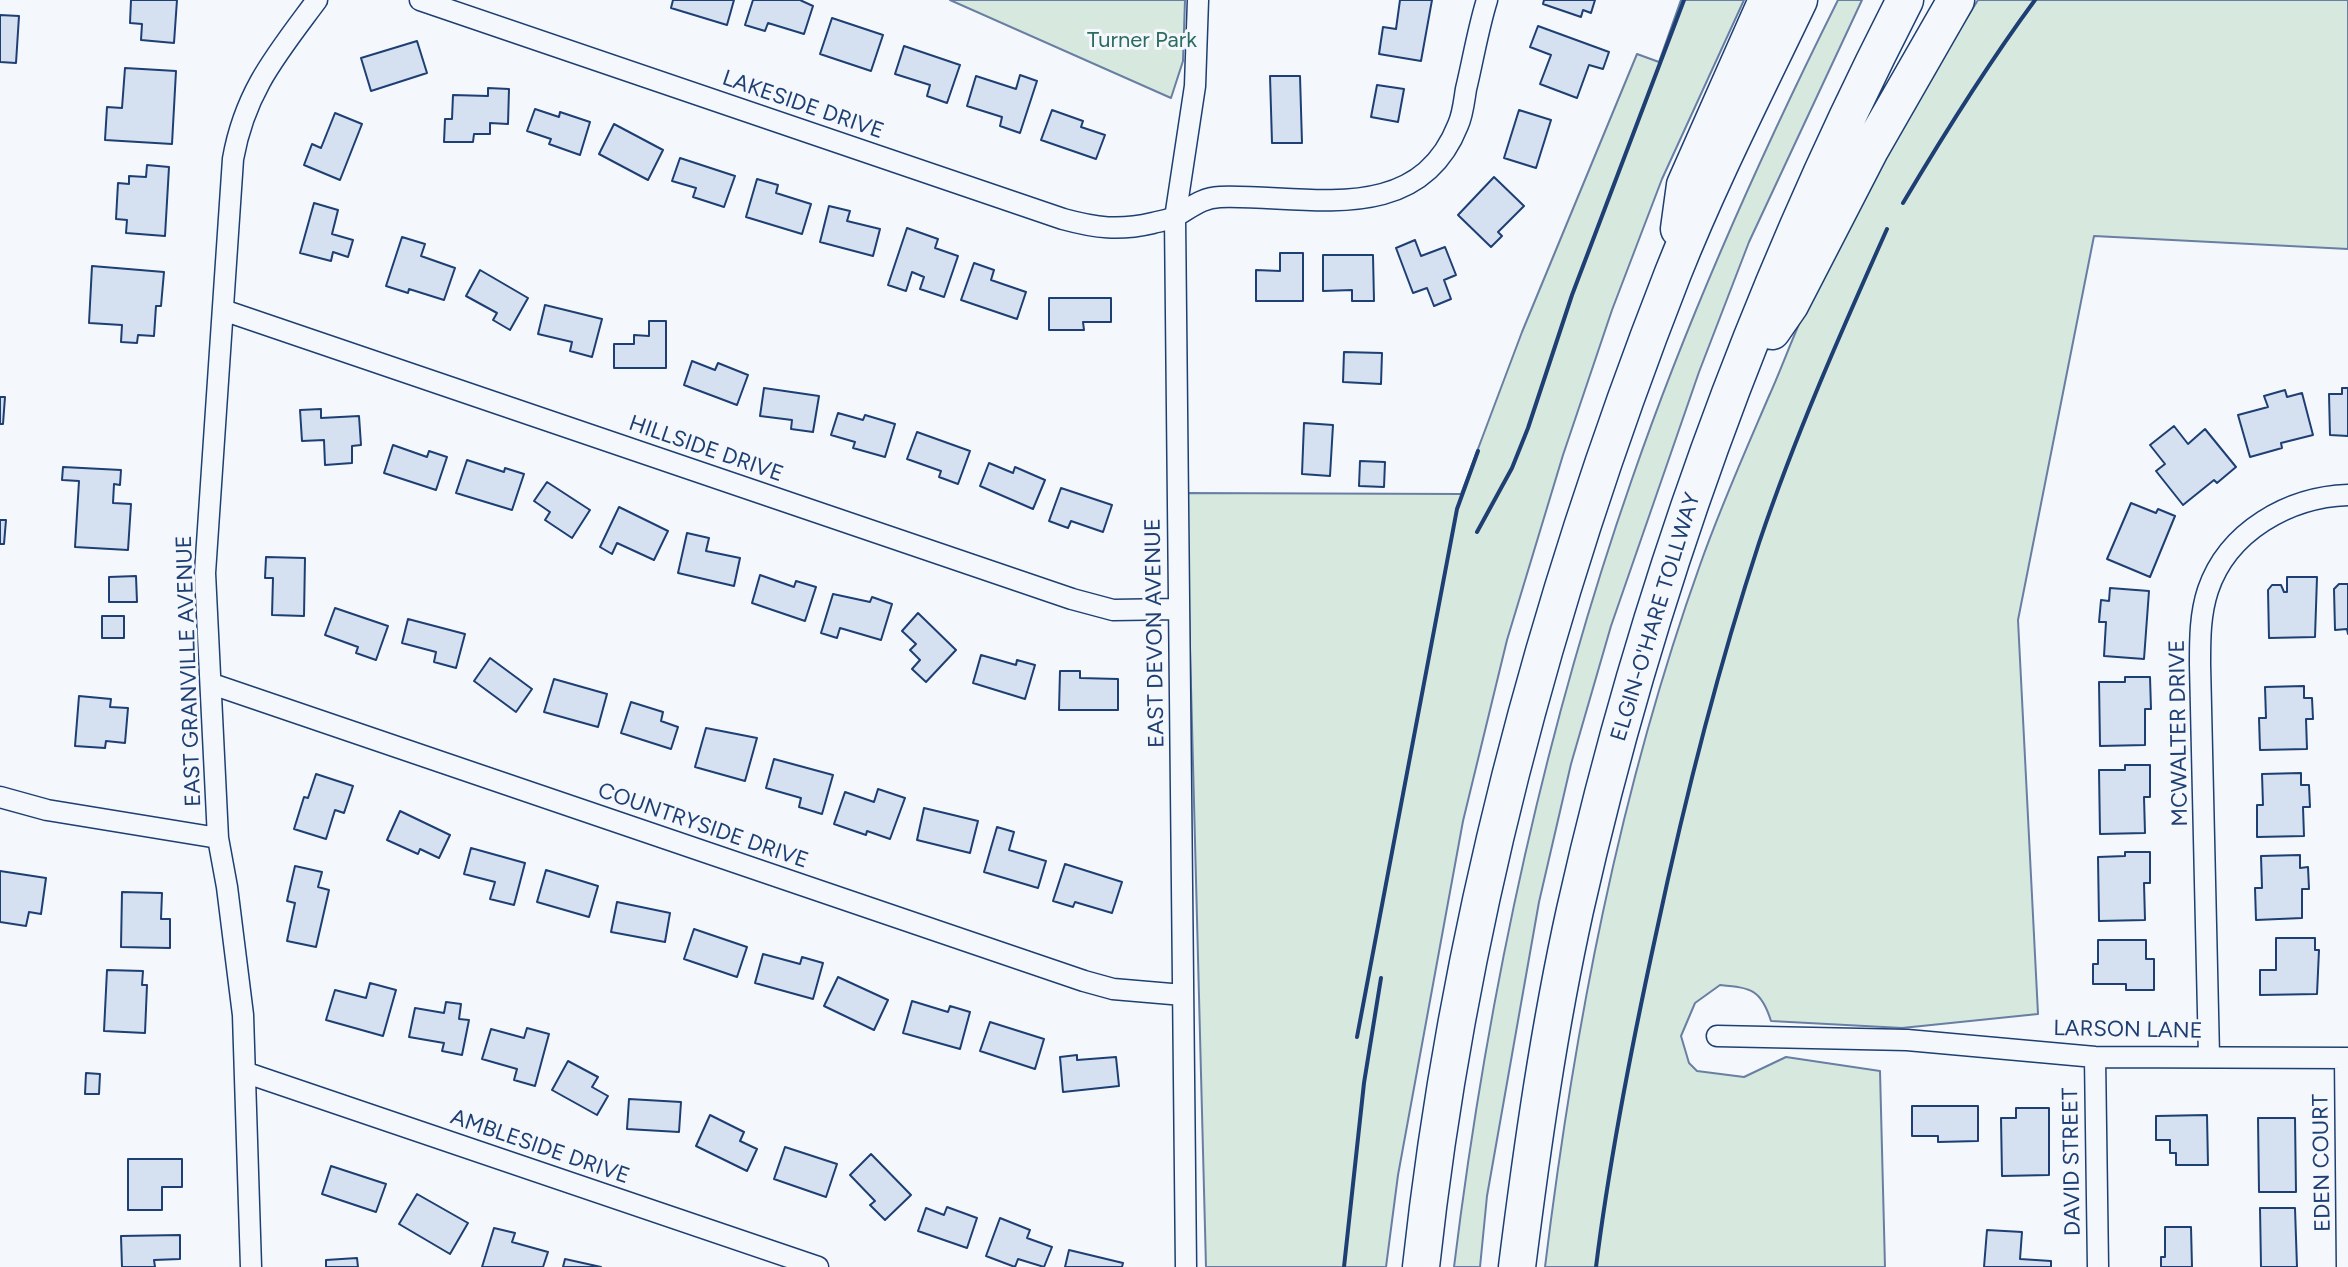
<!DOCTYPE html>
<style>
body{margin:0}
canvas{display:block;background:#f4f7fb}
</style>
<canvas width="2348" height="1267"></canvas>
<script>
const context = document.querySelector('canvas').getContext('2d');
context.lineJoin = 'round';
function fillPath(path, color) { context.fillStyle = color; context.fill(path, 'evenodd'); }
function trace(path, color, width, dash) { context.strokeStyle = color; context.lineWidth = width; context.lineCap = dash ? 'butt' : 'round'; context.setLineDash(dash || []); context.stroke(path); }
function drawText(font, color, halo, rows, align = 'center') {
  context.font = font + ' Figtree,sans-serif'; context.lineWidth = 6; context.setLineDash([]); context.textBaseline = 'middle'; context.strokeStyle = halo; context.fillStyle = color; for (const [text, x, y, turn = 0] of rows) {
    context.save(); context.translate(x, y); context.rotate((+turn || 0) * Math.PI / 180); context.textAlign = isNaN(turn) ? turn : align; if (halo) context.strokeText(text, 0, 0); context.fillText(text, 0, 0); context.restore();
  }
}
const green = new Path2D(`
 M950,0h235l-2,61 -12,37z
 M1681,0h63l-82,179 -50,131 -49,145 -56,185 -44,181 -65,354 -12,92h-180l-20,-774 275,1 61,-162 115,-278 22,8z
 M1838,0h24l-113,242 -50,130 -88,254 -40,138 -32,138 -52,294 -7,71h-26c33,-268 89,-533 178,-788 57,-165 128,-323 206,-479z
 M1978,0h370v249l-254,-13 -76,384 20,394 -136,14 -131,-7c-10,-32 -20,-33 -51,-36l-25,18 -14,33 8,27 8,8 47,6 42,-20 94,14 5,196h-340c29,-237 74,-476 155,-702 20,-57 45,-113 69,-169 14,-31 25,-63 40,-94 51,-104 107,-204 169,-302z`);
const building = new Path2D(`
 M131,0h46l-3,43 -33,-3 1,-16 -12,-1z
 M673,0h61l-7,25 -56,-17z
 M753,0h47l13,6 -9,28 -36,-11 -3,8 -20,-6z
 M1400,0h32l-11,61 -42,-7 4,-27 13,2z
 M1544,0h51l-4,13 -8,-3 -2,7 -38,-13z
 M0,15l19,1 -3,47 -16,-1z
 M832,18l51,17 -12,36 -51,-17z
 M1538,26l71,26 -6,17 -14,-4 -12,33 -37,-14 11,-29 -21,-8z
 M417,41l10,32 -56,18 -10,-33z
 M904,46l56,19 -13,38 -20,-7 3,-11 -35,-11z
 M125,68l51,3 -4,73 -67,-4 2,-33 15,1z
 M1020,75l17,6 -17,52 -20,-7 2,-9 -35,-11 9,-30 40,13z
 M1270,76h30l2,67h-30z
 M1377,85l27,4 -6,33 -27,-5z
 M488,88l21,1 -1,35 -18,-1v11h-16l-1,8h-29l1,-23h7l1,-24 35,1z
 M535,109l24,8 1,-5 30,10 -10,33 -31,-11 2,-5 -24,-8z
 M1052,110l31,11 -2,6 24,8 -9,24 -55,-19z
 M1519,110l32,10 -15,48 -32,-10z
 M335,113l27,11 -22,56 -36,-15 8,-21 9,4z
 M614,124l49,26 -15,30 -49,-26z
 M680,158l55,18 -11,31 -31,-10 3,-9 -24,-7z
 M147,165l22,2 -4,69 -39,-3 1,-13 -11,-1 2,-36 11,1v-8l17,1z
 M1494,177l30,29 -26,26 4,4 -11,11 -33,-32z
 M757,179l21,6 -2,8 35,11 -9,30 -56,-17z
 M314,203l24,7 -6,24 21,6 -5,17 -15,-5 -2,9 -31,-8z
 M829,206l21,5 -3,10 33,8 -7,27 -53,-14z
 M907,228l31,11 -3,9 23,8 -14,41 -24,-8 4,-12 -12,-5 -6,19 -18,-6z
 M402,237l23,7 -4,12 34,12 -11,32 -35,-11 -1,4 -22,-7z
 M1415,240l6,16 24,-9 11,28 -12,5 7,19 -17,7 -7,-18 -14,5 -17,-45z
 M1280,253h23v48h-47v-31l24,1z
 M1323,255h50l1,46h-22v-11l-29,1z
 M974,263l20,7 -3,10 35,12 -9,27 -56,-19z
 M92,266l72,6 -3,34h-5l-2,30 -16,-1 -1,8 -16,-1 1,-17 -33,-2z
 M480,270l48,28 -18,32 -17,-10 4,-7 -31,-17z
 M1049,298h62v24h-28l1,8h-35z
 M545,305l57,14 -10,38 -22,-6 2,-9 -34,-8z
 M649,321h17v47h-52v-24h20v-9l15,1z
 M1344,352l38,1 -1,31 -38,-2z
 M692,361l23,9 3,-7 30,12 -11,30 -53,-20z
 M764,388l55,8 -6,36 -22,-3 1,-9 -32,-4z
 M2342,388h6v48l-18,-1 -1,-41h13z
 M2285,390l2,7 15,-4 11,42 -32,8 1,5 -32,9 -12,-42 30,-8 -4,-11z
 M0,397h5l-2,27h-3z
 M321,409v9l38,-2 2,29 -9,1v17l-27,2 -1,-25 -22,1 -2,-31z
 M838,413l25,7 2,-5 30,9 -10,33 -32,-9 2,-6 -24,-7z
 M1304,423l29,2 -3,51 -28,-2z
 M2174,426l14,18 17,-15 31,38 -19,16 -3,-3 -31,25 -27,-34 9,-7 -15,-19z
 M917,432l53,19 -12,33 -19,-7 2,-6 -34,-12z
 M393,445l34,12 2,-6 18,6 -11,33 -52,-17z
 M467,460l37,12 1,-4 19,6 -12,36 -56,-17z
 M1360,461l25,1 -1,25 -25,-1z
 M989,463l24,10 2,-6 30,13 -12,29 -53,-23z
 M63,467l58,3 -1,15 -6,-1 -1,19 18,1 -3,46 -53,-3 4,-66 -17,-1z
 M547,482l43,28 -18,28 -27,-18 5,-8 -16,-11z
 M1061,488l51,17 -9,27 -32,-11 -3,7 -19,-7z
 M2131,503l25,10 2,-4 17,7 -25,61 -43,-18z
 M619,507l49,24 -14,29 -37,-17 -5,11 -12,-7z
 M0,520h6l-2,24h-4z
 M687,533l22,5 -3,13 34,7 -6,28 -56,-13z
 M266,557l39,1 -1,58 -32,-1 1,-37h-8z
 M760,575l34,12 2,-6 20,6 -11,34 -53,-18z
 M136,576l1,26h-28v-25z
 M2287,577h30l-2,60 -46,1 -1,-48 4,-5h9l3,7h3z
 M2339,584h9v50l-1,-5 -12,1 -1,-41z
 M2110,588l39,3 -5,68 -40,-3 2,-34h-7l2,-22 8,1z
 M833,594l37,8 2,-5 20,7 -11,36 -41,-12 -3,10 -16,-5z
 M335,608l53,18 -12,34 -20,-7 2,-6 -33,-12z
 M918,613l38,37 -30,32 -14,-13 8,-9 -10,-10 6,-6 -14,-13z
 M102,616h22v22h-22z
 M408,619l57,15 -9,34 -22,-6 2,-10 -34,-9z
 M981,655l35,10 1,-5 18,5 -10,34 -52,-16z
 M490,658l42,31 -16,23 -42,-31z
 M1060,671h20v7l38,1v31h-59z
 M2125,677h25l1,32h-6v36l-45,1 -1,-64h26z
 M554,679l53,15 -9,33 -54,-15z
 M2304,686v12h8l1,21h-7l1,30 -47,1 -1,-32h7l-1,-31z
 M79,696l32,3 -1,8 18,1 -3,35 -19,-2 -1,7 -30,-2z
 M631,702l32,10 -2,9 17,6 -7,22 -50,-16z
 M706,728l51,10 -12,43 -50,-14z
 M774,759l59,16 -11,39 -23,-7 2,-9 -35,-10z
 M2125,765h25v32h-6l1,36 -45,1 -1,-64h26z
 M2301,773v12h8l1,22h-7l1,29 -47,1v-32h6l-1,-31z
 M316,774l37,12 -9,27 -9,-3 -9,29 -32,-10 10,-32 4,1z
 M878,789l27,9 -15,41 -23,-8 -1,4 -32,-11 11,-32 29,10z
 M924,808l54,13 -8,32 -53,-13z
 M400,811l50,24 -11,23 -19,-9 -2,5 -31,-14z
 M997,827l17,5 -5,18 37,11 -8,27 -54,-16z
 M471,848l54,15 -11,42 -24,-6 5,-17 -31,-8z
 M2125,852h25v31h-6l1,37 -46,1 -1,-64 27,-1z
 M2300,855v13l8,-1 1,22h-7v29l-46,2 -1,-32h7l-1,-32z
 M1065,864l57,18 -10,31 -37,-11 -2,5 -20,-6z
 M295,866l27,6 -4,15 11,3 -13,57 -29,-6 8,-38 -8,-2z
 M546,870l52,16 -9,31 -52,-15z
 M0,871l46,7 -5,36 -12,-2 -3,14 -26,-4z
 M122,892l40,1 -1,26h9v29l-49,-1z
 M617,902l53,11 -5,29 -54,-10z
 M694,929l53,18 -10,30 -53,-18z
 M2276,938h39v12h4l-2,44 -57,1v-25h16z
 M2098,940h48v19h8v31h-28v-6h-33v-20h5z
 M763,954l37,10 2,-7 21,6 -10,36 -58,-16z
 M107,970l36,1 -1,14h5l-2,48 -41,-2z
 M838,977l50,23 -14,30 -50,-24z
 M370,983l26,7 -13,46 -57,-16 9,-30 31,8z
 M912,1001l36,11 2,-6 20,6 -10,37 -57,-16z
 M446,1002l15,2 -2,15 10,1 -7,35 -20,-4 2,-8 -35,-6 6,-29 29,5z
 M990,1022l54,17 -9,30 -55,-18z
 M527,1028l22,6 -14,52 -21,-6 3,-11 -35,-10 9,-30 33,9z
 M1077,1055v5l39,-3 3,29 -56,6 -3,-35z
 M568,1061l30,16 -6,10 16,9 -11,19 -45,-25z
 M86,1073l14,1 -1,20h-14z
 M629,1099l52,3 -2,30 -52,-3z
 M1912,1106h66v35l-40,1v-6h-26z
 M2016,1108h33v67l-47,1 -1,-58h15z
 M710,1115l34,17 -4,9 17,8 -10,22 -51,-25z
 M2207,1115l1,50h-32v-12h-6v-13h-14v-24z
 M2258,1118h37l1,74h-37z
 M785,1147l52,17 -11,33 -52,-18z
 M871,1154l40,41 -26,25 -15,-15 5,-4 -25,-26z
 M128,1159h54v28h-20v23h-34z
 M331,1166l55,18 -10,28 -54,-18z
 M417,1194l51,29 -18,31 -51,-30z
 M947,1207l30,11 -10,30 -49,-17 8,-23 18,7z
 M2260,1208h35l2,59h-36z
 M1000,1218l30,12 -3,8 25,9 -8,20 -26,-8 -3,8 -29,-11z
 M2165,1227h26l1,40h-31v-10h4z
 M494,1228l21,5 -3,9 36,10 -5,15h-61z
 M1987,1230l35,2 -2,27 31,2v6h-67z
 M180,1235v24l-26,1 1,7h-33l-1,-31z
 M1069,1250l54,13 -1,4h-57z
 M357,1258l1,9h-32v-7z
 M565,1259l36,8h-38z`);
const minor = new Path2D(`
 M420,0l643,219c33,9 56,12 90,4 7,-2 17,-3 23,-7 16,-9 25,-18 44,-19 85,-3 197,32 238,-72 5,-11 6,-24 8,-36 7,-29 12,-60 21,-89
 M223,310l849,289 41,11 65,-1
 M212,684l872,297 29,8 70,6
 M0,797l47,13 171,28
 M1717,1036l190,4 188,17 253,1
 M2209,1056l-9,-392c0,-25 0,-50 8,-74 20,-59 81,-93 140,-95
 M2095,1057l3,210
 M2345,1058l2,209
 M247,1073l571,194
 M251,1267l-8,-252 -16,-128 -9,-49 -13,-265 28,-414c12,-68 44,-105 84,-159
 M1186,1267l-11,-1049 20,-132 3,-86`);
const motorway = new Path2D(`
 M1679,229l6,-44 82,-185
 M1772,331l18,-26 80,-155 86,-150
 M1421,1267c37,-341 127,-675 252,-994 37,-93 83,-183 126,-273
 M1517,1267c15,-119 32,-239 58,-357 71,-316 182,-621 330,-910`);
const wall = new Path2D(`
 M1903,203c41,-69 84,-138 132,-203
 M1477,532l35,-64 16,-40 44,-133 112,-295
 M1357,1037l100,-528 21,-58
 M1344,1267l20,-184 17,-105
 M1596,1267c14,-112 36,-223 60,-333 28,-132 61,-263 103,-391 36,-107 82,-211 128,-314`);
const parkNames = [
 ["Turner Park",1142,41]
];
const streetNames = [
 ["LAKESIDE DRIVE",803,105,19],
 ["HILLSIDE DRIVE",706,449,19],
 ["ELGIN-O'HARE TOLLWAY",1656,617,-73],
 ["EAST DEVON AVENUE",1155,633,-91],
 ["EAST GRANVILLE AVENUE",189,671,-92],
 ["MCWALTER DRIVE",2179,733,-91],
 ["COUNTRYSIDE DRIVE",703,826,19],
 ["LARSON LANE",2128,1030,1],
 ["AMBLESIDE DRIVE",540,1147,19],
 ["DAVID STREET",2072,1162,-91],
 ["EDEN COURT",2322,1163,-91]
];
fillPath(green, '#d7e8df');
trace(green, '#687fa3', 2);
fillPath(building, '#d5e0f0');
trace(building, '#1d3f73', 2);
trace(minor, '#1d3f73', 23);
trace(motorway, '#1d3f73', 39);
trace(minor, '#f4f7fb', 20);
trace(motorway, '#f4f7fb', 36);
trace(wall, '#1d3f73', 4);
drawText('22px', '#2c6c60', '#f4f7fb', parkNames);
drawText('22px', '#1d3f73', '#f4f7fb', streetNames);
</script>
